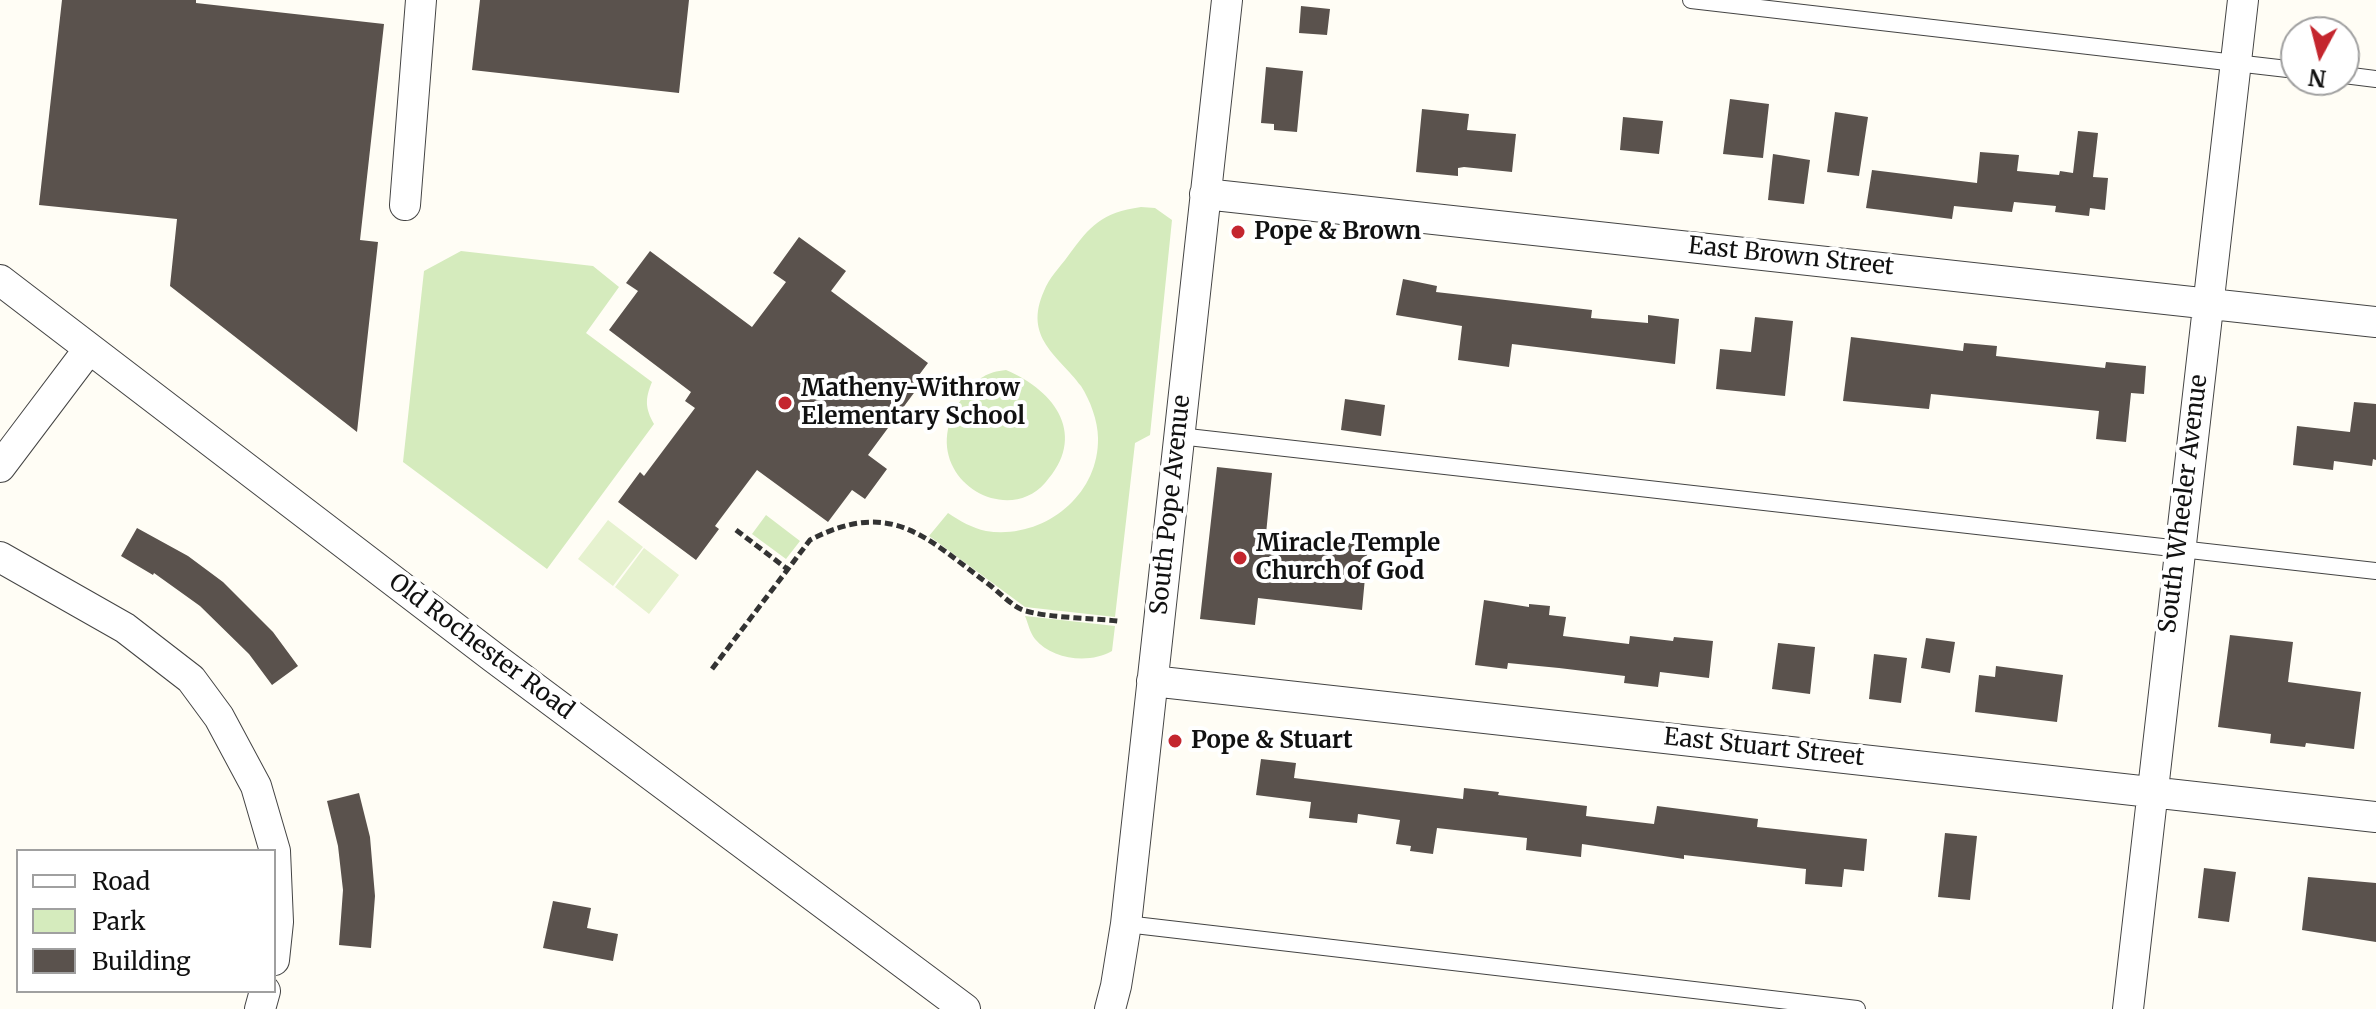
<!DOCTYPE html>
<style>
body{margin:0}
#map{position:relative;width:2376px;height:1009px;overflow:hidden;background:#fffdf5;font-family:Merriweather,serif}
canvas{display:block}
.legend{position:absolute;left:16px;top:849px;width:260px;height:144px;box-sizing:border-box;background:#fff;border:2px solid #a0a0a0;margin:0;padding:10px 14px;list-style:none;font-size:24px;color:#111}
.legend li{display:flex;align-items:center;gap:16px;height:40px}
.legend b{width:40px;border:2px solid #a0a0a0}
.north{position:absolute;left:2280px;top:16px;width:80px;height:80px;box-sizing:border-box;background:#fff;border:2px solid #a0a0a0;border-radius:50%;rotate:187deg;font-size:22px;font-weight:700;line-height:32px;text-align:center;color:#111}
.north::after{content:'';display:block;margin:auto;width:28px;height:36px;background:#c4262e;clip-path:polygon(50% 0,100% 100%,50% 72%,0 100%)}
</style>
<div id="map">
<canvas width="2376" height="1009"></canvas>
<ul class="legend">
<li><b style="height:10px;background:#fff"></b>Road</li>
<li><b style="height:22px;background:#d5ebbd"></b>Park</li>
<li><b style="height:22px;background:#5a524d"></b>Building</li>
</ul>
<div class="north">N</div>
</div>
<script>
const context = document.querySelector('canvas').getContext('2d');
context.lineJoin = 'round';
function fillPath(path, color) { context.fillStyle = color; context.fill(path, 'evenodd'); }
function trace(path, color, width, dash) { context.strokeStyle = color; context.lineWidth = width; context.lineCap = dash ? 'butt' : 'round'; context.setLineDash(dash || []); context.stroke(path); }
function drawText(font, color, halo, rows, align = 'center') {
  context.font = font + ' Merriweather,serif'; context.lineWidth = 8; context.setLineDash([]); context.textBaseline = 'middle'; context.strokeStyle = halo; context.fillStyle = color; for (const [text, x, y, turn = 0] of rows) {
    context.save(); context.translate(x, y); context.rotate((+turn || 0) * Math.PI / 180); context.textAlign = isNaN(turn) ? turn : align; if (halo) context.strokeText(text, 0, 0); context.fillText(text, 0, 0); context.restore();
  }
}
const green = new Path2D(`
 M1141,207l14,1 17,12 -22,215 -15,8 -20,174 -90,-10 -96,-71 19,-23c12,8 24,15 38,18 56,9 113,-34 112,-93 0,-17 -8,-38 -17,-52 -23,-31 -58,-48 -37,-95 5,-13 16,-24 24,-35 23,-31 33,-43 73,-49z
 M461,251l132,15 26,21 -33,46 66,49c-7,17 -7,26 2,42l-107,145 -144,-107 21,-191z
 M1006,370c50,21 82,66 39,113 -43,49 -139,-15 -79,-90 12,-15 21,-21 40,-23z
 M766,515l34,26 -14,18 -34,-25z
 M1025,616l90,10 -3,25c-22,13 -60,9 -77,-12 -5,-6 -7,-16 -10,-23z`);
const pitch = new Path2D(`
 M608,520l35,27 -30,39 -35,-27z
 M644,548l35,27 -30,39 -34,-27z`);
const building = new Path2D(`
 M62,0h134v3l188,21 -24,216 18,2 -21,190 -187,-146 7,-67 -138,-14z
 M480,0h209l-10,93 -207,-23z
 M1301,6l29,3 -3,26 -28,-2z
 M1266,67l37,4 -6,61 -23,-2v-6l-13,-1z
 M1730,99l39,5 -6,54 -40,-4z
 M1422,109l47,5 -2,16 49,4 -4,38 -48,-5 -6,1v8l-42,-4z
 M1835,112l33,5 -9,59 -32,-4z
 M1623,117l40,4 -4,33 -39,-4z
 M2078,131l20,2 -5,44 15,1 -3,32 -15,-2 -1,8 -34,-4 1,-6 -42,-4 -2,10 -58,-6 -2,13 -86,-11 6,-38 105,13 3,-31 39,3 -2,16 42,4 1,-4 13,2z
 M1773,154l37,6 -6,44 -36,-4z
 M799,237l47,34 -15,20 97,72 -9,12 6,3 -57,77 19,14 -22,30 -13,-9 -24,32 -71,-52 -42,56 4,3 -23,31 -78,-58 22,-30 4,4 51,-68 -10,-7 6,-9 -82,-62 29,-39 -12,-8 24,-32 102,76 34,-45 -13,-9z
 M1403,279l34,7 -1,6 156,18 -1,8 57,5v-8l31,4 -4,45 -163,-20 -3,23 -51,-7 4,-34 -66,-11z
 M1755,317l38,4 -8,75 -69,-7 4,-40 31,3z
 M1851,337l112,14 1,-8 33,3 -1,10 109,12 1,-6 40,4 -2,28 -13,-1 -5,49 -30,-3 3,-28 -168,-17 -2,15 -86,-8z
 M1345,399l40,6 -4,31 -40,-6z
 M2354,402l22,2v56l-3,-1 -1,7 -38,-5 -1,9 -40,-5 4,-39 53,6z
 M1217,467l55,6 -6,61 102,11 -6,65 -104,-12 -3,27 -55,-6z
 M137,528l51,28 35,26 50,50 25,34 -26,19 -23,-31 -49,-48 -46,-33 -1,2 -32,-19z
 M1484,600l45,7v-3l21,2 -1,9 17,2 -3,19 66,8 1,-8 43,5 1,-4 39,4 -4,37 -49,-6 -2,15 -34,-4 1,-7 -66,-8 -51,-5 -1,6 -32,-4z
 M2230,635l63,7 -5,40 73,10 -7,57 -48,-6 -1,4 -35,-4 1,-9 -53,-7z
 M1926,638l29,4 -5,31 -29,-5z
 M1778,643l37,4 -5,47 -38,-5z
 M1874,654l33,4 -6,45 -32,-4z
 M1996,666l67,9 -6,47 -82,-10 4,-37 16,2z
 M1261,759l35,4 -2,15 169,21 1,-11 35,4 -1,3 89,11 -1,10 68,8 3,-18 101,13 -1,8 110,12 -3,32 -20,-2 -2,18 -37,-3 1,-15 -122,-14v4l-102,-15 -1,13 -55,-7 1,-12 -90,-10 -4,26 -23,-3 1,-5 -15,-2 4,-24 -42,-6 -1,9 -48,-5 2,-16 -55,-7z
 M359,793l11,44 5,59 -4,52 -32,-3 4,-55 -5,-44 -11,-45z
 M1945,833l32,3 -7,64 -32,-3z
 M2204,868l32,4 -7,50 -31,-4z
 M2308,877l68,6v59l-74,-12z
 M553,901l38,7 -4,20 31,6 -5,27 -70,-13z`);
const path = new Path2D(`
 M736,530l50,38
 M712,669l98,-129c83,-43 117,-1 181,46 10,8 23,22 35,25 25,7 65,7 92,10`);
const service = new Path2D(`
 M1691,0l605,70
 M2344,75l32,4
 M1179,436l1197,135
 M1126,924l731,85`);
const minor = new Path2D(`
 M1205,194l1171,128
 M405,205l16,-205
 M0,280l493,377 472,352
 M0,467l89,-118
 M0,557l125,71 66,51 28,38 37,69 19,65 3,71 -4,38
 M1152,681l1224,136
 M260,1009l5,-18
 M1110,1009l6,-23 10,-62 101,-924
 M2128,1009l115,-1009`);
const markers = [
 [1238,232,8,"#c4262e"],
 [785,403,8,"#c4262e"],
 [1240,558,8,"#c4262e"],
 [1175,741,8,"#c4262e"]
];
const poiNames = [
 ["Pope & Brown",1254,232],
 ["Matheny-Withrow",801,389],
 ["Elementary School",801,417],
 ["Miracle Temple",1256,544],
 ["Church of God",1256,572],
 ["Pope & Stuart",1191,741]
];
const streetNames = [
 ["East Brown Street",1791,257,6],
 ["South Wheeler Avenue",2184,504,-83],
 ["South Pope Avenue",1171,505,-84],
 ["Old Rochester Road",481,647,37],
 ["East Stuart Street",1764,748,6]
];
fillPath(green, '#d5ebbd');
fillPath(pitch, '#e6f2cf');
fillPath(building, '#5a524d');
trace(service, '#444', 18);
trace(minor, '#444', 32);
trace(path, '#333', 5, [8, 4]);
trace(service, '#fff', 16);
trace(minor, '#fff', 30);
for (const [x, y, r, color] of markers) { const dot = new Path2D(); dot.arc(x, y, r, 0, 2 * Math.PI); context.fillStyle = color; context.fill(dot); trace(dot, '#fff', 3); }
drawText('bold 24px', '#111', '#fff', poiNames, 'left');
drawText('24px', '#111', '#fff', streetNames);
</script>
